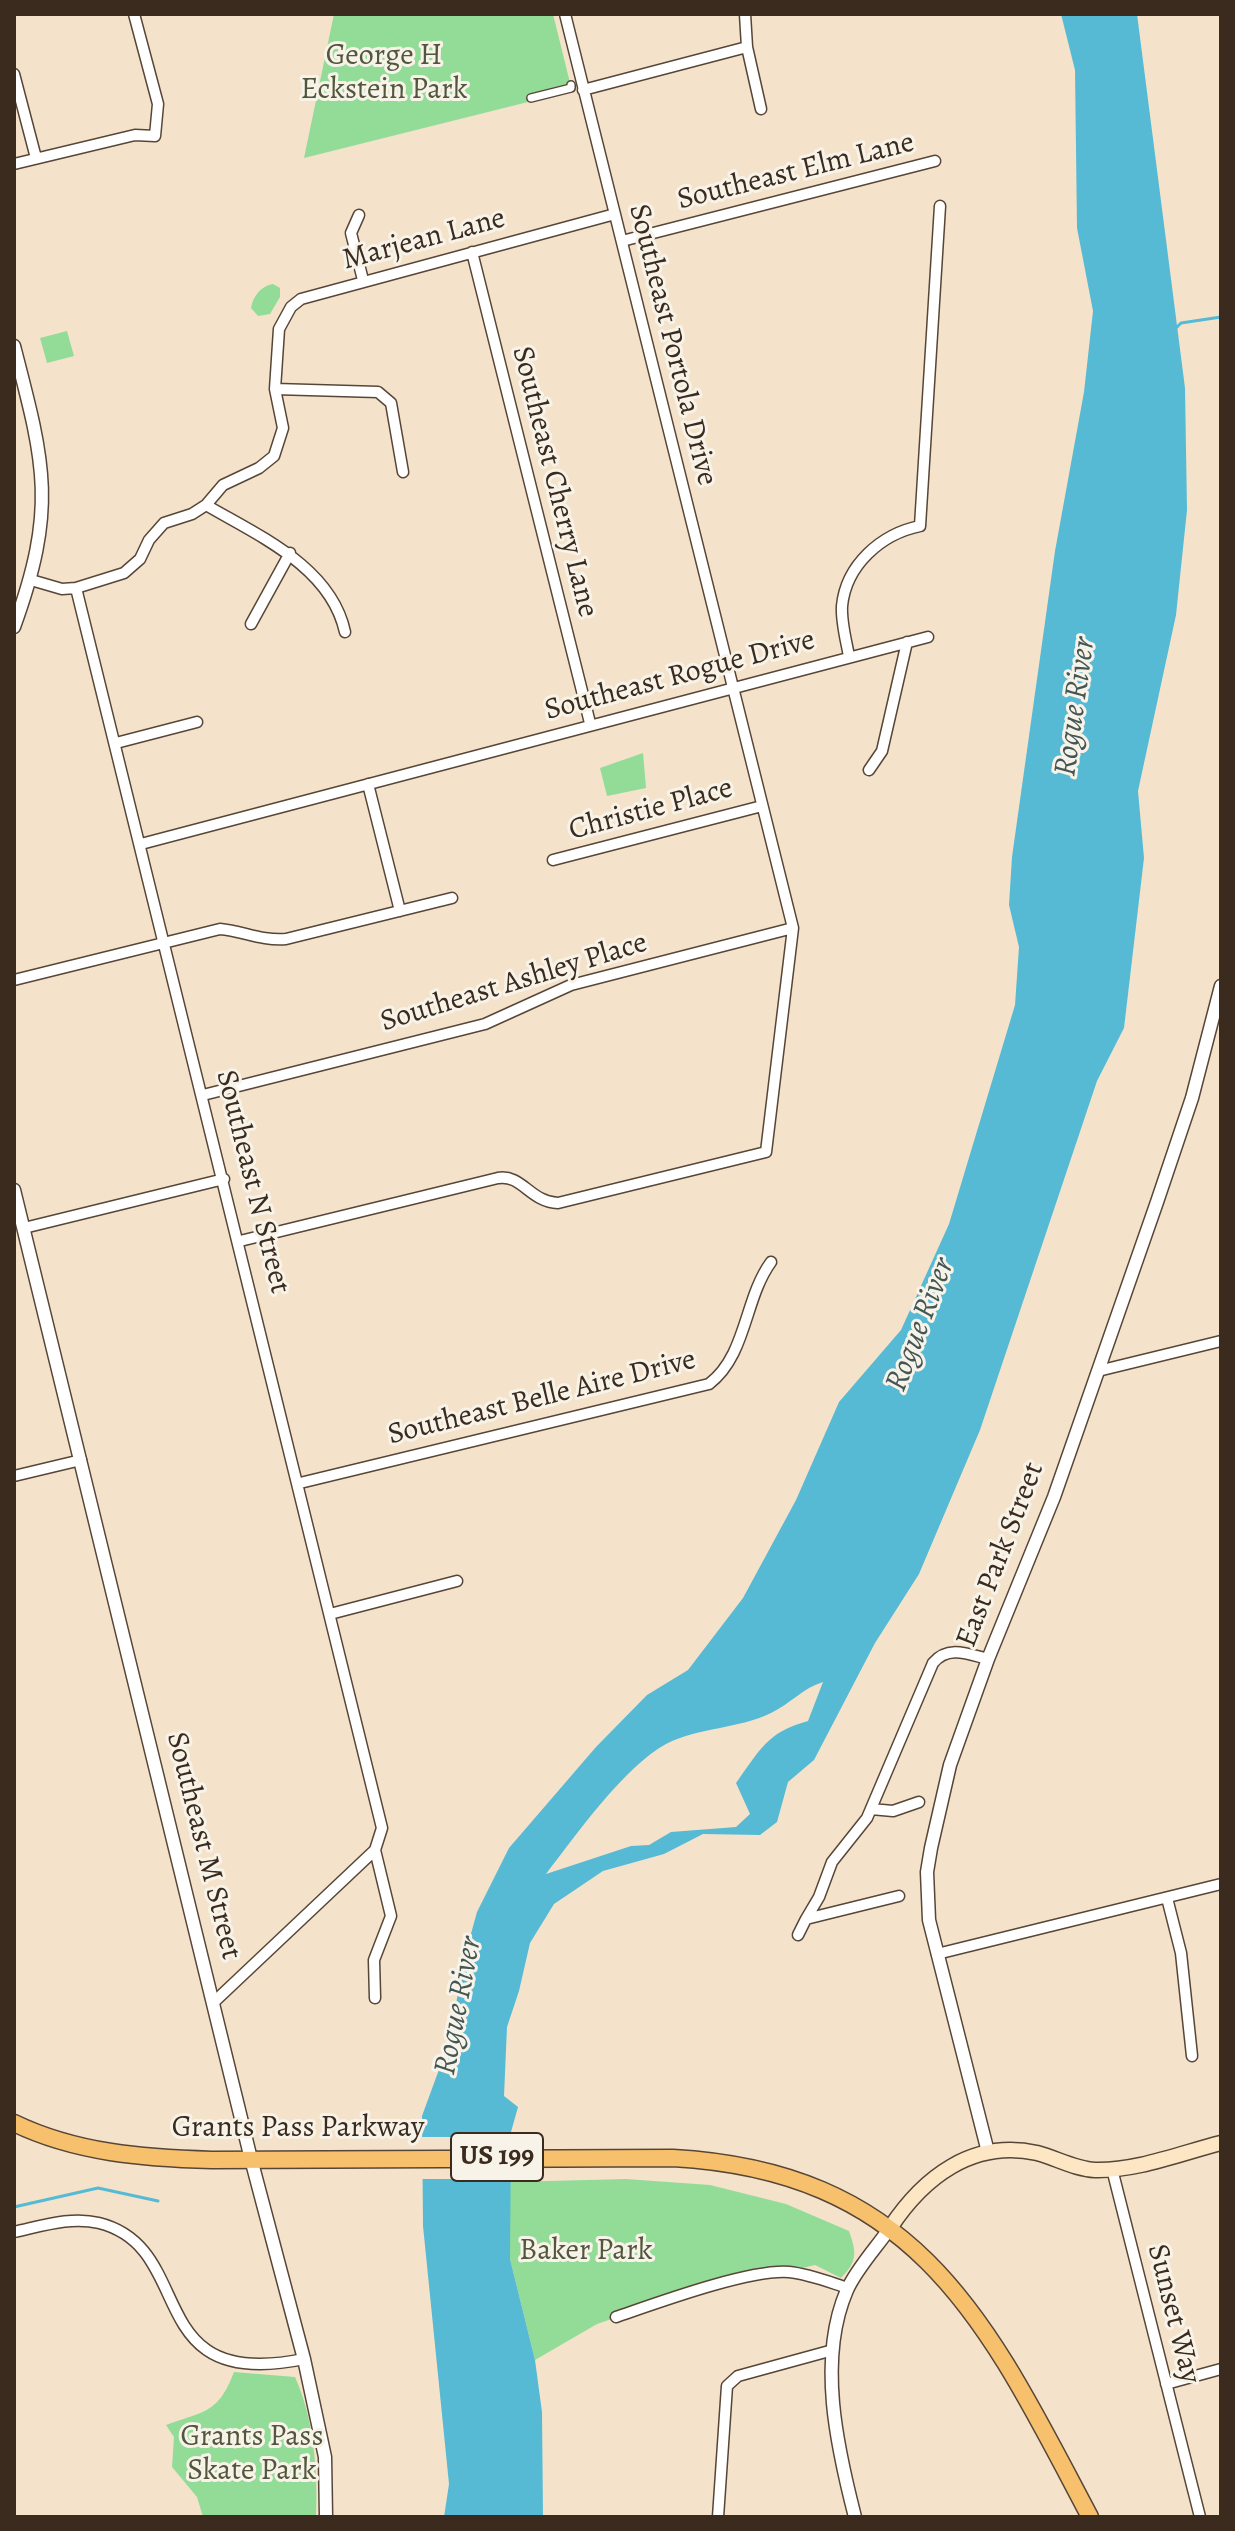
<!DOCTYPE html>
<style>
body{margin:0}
#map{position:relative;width:1235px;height:2531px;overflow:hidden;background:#f4e3ca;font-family:Alegreya,serif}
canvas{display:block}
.frame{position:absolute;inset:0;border:16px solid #3b2a1e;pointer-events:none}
</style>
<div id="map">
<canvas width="1235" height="2531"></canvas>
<div class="frame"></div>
</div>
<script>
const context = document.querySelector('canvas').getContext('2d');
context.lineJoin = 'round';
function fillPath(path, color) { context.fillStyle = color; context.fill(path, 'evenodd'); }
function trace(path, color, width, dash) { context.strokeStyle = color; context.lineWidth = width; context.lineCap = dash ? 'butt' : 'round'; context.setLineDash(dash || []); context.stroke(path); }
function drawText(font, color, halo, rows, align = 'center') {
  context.font = font + ' Alegreya,serif'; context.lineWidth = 6; context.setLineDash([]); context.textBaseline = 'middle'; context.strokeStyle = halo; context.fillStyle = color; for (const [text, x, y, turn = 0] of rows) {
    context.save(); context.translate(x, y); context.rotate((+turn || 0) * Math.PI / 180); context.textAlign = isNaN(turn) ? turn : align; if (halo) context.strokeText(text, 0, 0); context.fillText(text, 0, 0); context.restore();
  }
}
const green = new Path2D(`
 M334,14h219l19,77 -268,67z
 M273,284l7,4v9l-10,17 -12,2 -7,-8c2,-12 10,-22 22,-24z
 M67,331l7,25 -27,7 -7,-25z
 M643,753l3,35 -39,8 -7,-28z
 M626,2179l84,6 76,19 63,27c8,22 8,31 -8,47l-26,-13 -151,36 -67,23 -62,36 -25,-101 -1,-77z
 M234,2372l61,5c19,42 23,95 21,140h-113l-6,-20 -25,-30 2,-30 -8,-12c38,-14 52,-11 68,-53z`);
const water = new Path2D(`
 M1061,14h76l48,374 2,122 -11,105 -38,176 6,67 -20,170 -27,53 -117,349 -61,144 -44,69 -61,117 -26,22 -11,40 -17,13 -57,-1 -39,20 -61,17 -49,33 -24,39 -11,48 -12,36 -3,69 14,11 -7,25 -1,127 25,101 7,52 1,105h-99l5,-33 -26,-258 -1,-110 30,-82 9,-64 16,-58 32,-64 87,-101 51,-52 41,-25 55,-72 53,-98 43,-98 62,-72 48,-106 66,-219 4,-58 -10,-42 3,-48 43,-306 29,-159 9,-81 -16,-83 -2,-158zM823,1682l-15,39c-41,11 -48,29 -72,62l14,31 -14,13 -65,5 -22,13 -18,1 -85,28c30,-39 78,-107 120,-130 33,-17 73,-15 105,-31 19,-9 32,-25 52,-31z`);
const pier = new Path2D(`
 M418,2137h97l-2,42h-95z`);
const stream = new Path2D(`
 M1175,329l6,-6 40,-6
 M14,2207l84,-19 60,13`);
const pedestrian = new Path2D(`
 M531,98l40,-10v-3`);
const minor = new Path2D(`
 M745,14l2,33 14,62
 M14,74l22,84
 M583,90l164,-43
 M14,164l121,-29 20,1 3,-32 -24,-90
 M359,215l-8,18 12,47
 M622,241l313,-80
 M472,252l118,471
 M275,389l103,3 13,11 12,69
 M206,505c53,31 125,62 139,127
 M31,580l31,9 14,-1 306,1240 -7,22 -161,152
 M76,588l48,-15 16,-14 9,-19 15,-17 28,-9 14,-9 17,-20 36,-17 15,-12 9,-28 -8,-39 4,-60 12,-22 10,-8 314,-85
 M251,624l39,-71
 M849,656c-3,-16 -8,-34 -7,-50 4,-41 39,-72 78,-80l20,-320
 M116,743l81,-21
 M869,770l13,-19 25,-109
 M368,784l32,127
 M141,844l787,-207
 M553,860l209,-54
 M14,980l206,-51c23,2 41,12 66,10l166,-41
 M203,1095l282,-71 86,-39 222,-57
 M24,1228l200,-49
 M240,1241l258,-63c24,-4 32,24 60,25l208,-51 27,-224 -228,-914
 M1098,1371l123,-30
 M14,1476l67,-16
 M300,1483l409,-99c38,-29 35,-85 62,-122
 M330,1614l127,-33
 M871,1809l22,2 26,-9
 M375,1850l16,66 -17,44 1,38
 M899,1896l-93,23 13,-22 13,-35 35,-44 66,-155c15,-18 35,-9 55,-4
 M1167,1898l14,55 11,103
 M798,1935l8,-16
 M937,1954l284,-70
 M1112,2169l88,348
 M14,2232c28,-6 57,-16 85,-9 100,25 40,170 205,136
 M616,2317c41,-14 133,-48 173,-45 20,2 40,10 59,16
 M1166,2384l55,-15
 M718,2517l9,-131 11,-10 95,-26`);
const tertiary = new Path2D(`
 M14,346c31,119 43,162 0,281
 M14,1190l237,969 53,200 21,98 1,60
 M988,2152l-59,-232 -2,-48 4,-24 19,-83 38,-106 66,-162 103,-295 35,-104 29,-112
 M855,2517c-18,-70 -38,-158 -8,-227 10,-22 29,-42 43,-62`);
const secondary = new Path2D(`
 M890,2228c33,-50 82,-89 147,-75 19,5 38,16 58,17 42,1 86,-17 126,-27`);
const trunk = new Path2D(`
 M14,2123c62,30 130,35 198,37l461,-2c247,14 315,166 417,359`);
const shields = [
 [497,2157,92]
];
const shieldNames = [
 ["US 199",497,2157]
];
const parkNames = [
 ["George H",384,57],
 ["Eckstein Park",384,91],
 ["Baker Park",586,2252],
 ["Grants Pass",252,2438],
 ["Skate Park",252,2472]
];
const streetNames = [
 ["Southeast Elm Lane",796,172,-14],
 ["Marjean Lane",424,240,-15],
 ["Southeast Portola Drive",672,345,76],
 ["Southeast Cherry Lane",554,482,76],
 ["Southeast Rogue Drive",680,676,-15],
 ["Christie Place",651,810,-15],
 ["Southeast Ashley Place",514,983,-17],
 ["Southeast N Street",252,1182,76],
 ["Southeast Belle Aire Drive",542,1398,-14],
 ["East Park Street",1001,1555,-69],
 ["Southeast M Street",203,1846,76],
 ["Grants Pass Parkway",298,2129],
 ["Sunset Way",1173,2314,76]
];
const waterNames = [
 ["Rogue River",1076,707,-82],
 ["Rogue River",921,1325,-69],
 ["Rogue River",459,2006,-79]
];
fillPath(green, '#92dc98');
fillPath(water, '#56bad4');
fillPath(pier, '#f4e3ca');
trace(stream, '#56bad4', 3);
trace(pedestrian, '#574638', 10);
trace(minor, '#574638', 13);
trace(tertiary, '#574638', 15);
trace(secondary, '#574638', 17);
trace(trunk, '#574638', 19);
trace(pedestrian, '#fff', 7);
trace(minor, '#fff', 10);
trace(tertiary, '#fff', 12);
trace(secondary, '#fce6c4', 14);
trace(trunk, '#f7c06c', 16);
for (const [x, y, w] of shields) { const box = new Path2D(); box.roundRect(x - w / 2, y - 24, w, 48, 6); context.fillStyle = '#f7f3e8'; context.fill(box); trace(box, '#3b2a1e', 2); }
drawText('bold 28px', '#3b2a1e', null, shieldNames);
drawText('30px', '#51563c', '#f7f3e8', parkNames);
drawText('30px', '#3b2a1e', '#f7f3e8', streetNames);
drawText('italic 32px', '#435555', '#f7f3e8', waterNames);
</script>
